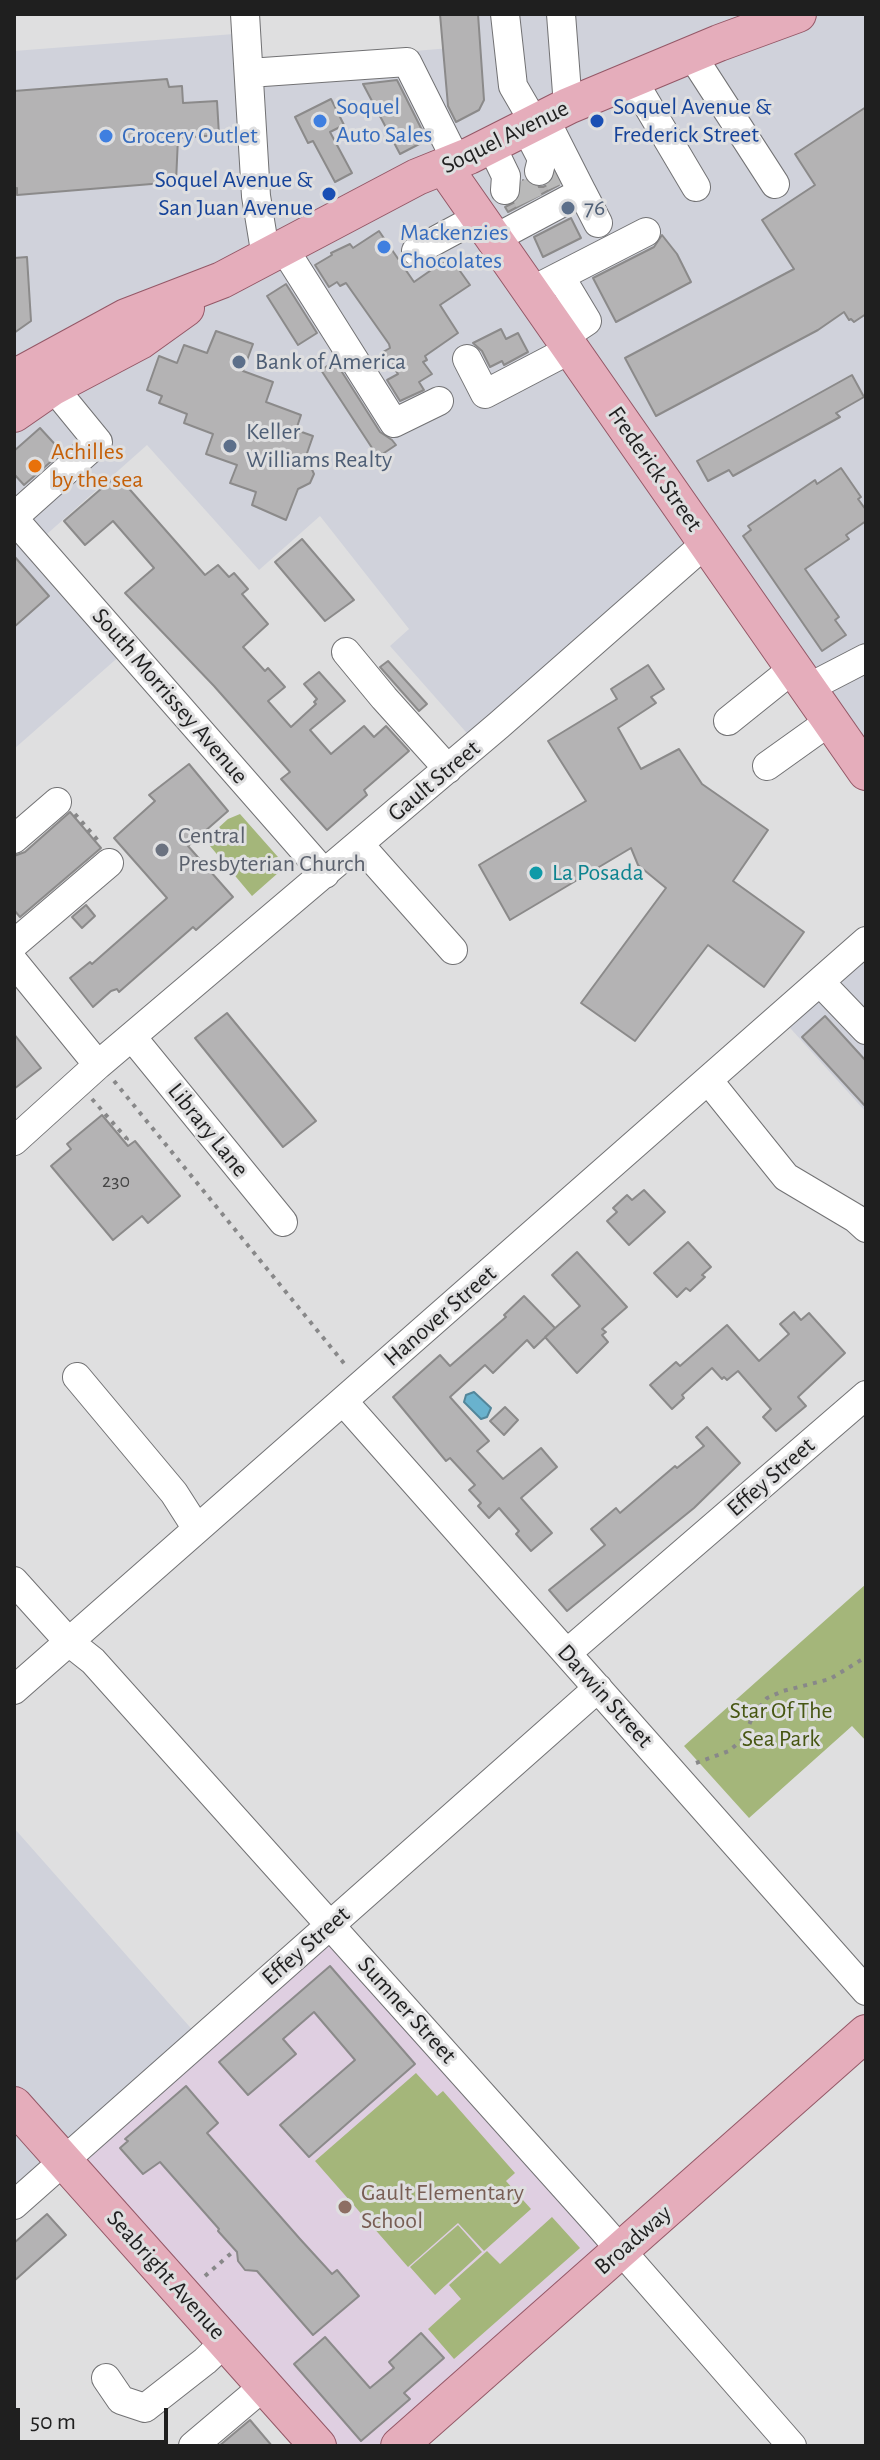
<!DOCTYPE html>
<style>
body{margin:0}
#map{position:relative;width:880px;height:2460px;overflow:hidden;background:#dfdfe0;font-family:"Alegreya Sans",sans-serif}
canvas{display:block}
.frame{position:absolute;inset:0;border:16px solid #1f1f1f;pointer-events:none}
.scale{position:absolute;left:16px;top:2408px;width:152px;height:36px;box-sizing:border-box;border:4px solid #1f1f1f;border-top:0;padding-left:10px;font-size:24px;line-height:28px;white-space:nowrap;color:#1f1f1f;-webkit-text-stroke:6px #dfdfe0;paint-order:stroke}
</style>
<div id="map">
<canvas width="880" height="2460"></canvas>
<div class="frame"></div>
<div class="scale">50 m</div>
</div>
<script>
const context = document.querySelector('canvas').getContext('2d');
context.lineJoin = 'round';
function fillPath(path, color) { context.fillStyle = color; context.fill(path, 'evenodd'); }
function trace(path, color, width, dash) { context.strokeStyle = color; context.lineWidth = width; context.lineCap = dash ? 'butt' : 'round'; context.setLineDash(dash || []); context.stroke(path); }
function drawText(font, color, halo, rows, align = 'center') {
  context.font = font + ' "Alegreya Sans",sans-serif'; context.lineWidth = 6; context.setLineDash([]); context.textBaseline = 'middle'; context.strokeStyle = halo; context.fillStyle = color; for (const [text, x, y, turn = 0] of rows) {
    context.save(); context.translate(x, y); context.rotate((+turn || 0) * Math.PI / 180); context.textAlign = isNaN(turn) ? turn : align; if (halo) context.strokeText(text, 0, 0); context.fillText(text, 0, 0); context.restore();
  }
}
const built = new Path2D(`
 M448,14h418v762l-157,-231 -229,203 -90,-102 19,-17 -89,-113 -61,54 -112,-125 -109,97 93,104 -117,103v-698l233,-18 3,32 200,-17z
 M866,945v167l-84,-93z
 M14,1828l190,215 -190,167z`);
const education = new Path2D(`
 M336,1927l285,325 -223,194h-79l-250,-284z`);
const green = new Path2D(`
 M240,814l38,43v16l-26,23 -47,-56 23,-21z
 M866,1584v157l-14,-15 -103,92 -65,-72z
 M416,2073l21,23 6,-5 72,82 -9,8 25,28 -47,42 -26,-28 -50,44 -93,-106z
 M552,2217l28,31 -126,111 -26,-30 33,-30 -12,-14 38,-34 13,13z
 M458,2225l24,27 -47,43 -25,-28z`);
const water = new Path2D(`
 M474,1392l17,16 -4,9 -6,2 -17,-17 2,-7z`);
const building = new Path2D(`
 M440,14h38l6,86 -5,10 -23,12 -8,-16z
 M167,79l2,8 13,-1 1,17 34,-2 2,34 -41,3 -2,44 -159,13v-7l-3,1v-98z
 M397,80l30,60 -27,14 -37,-70z
 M331,99l13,26 -14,7 22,41 -17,9 -22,-41 -5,2 -13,-26z
 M866,107v207l-12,8 -3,-3 -2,1 -5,-8 -26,18 -162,86 -31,-58 169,-89 -32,-49 53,-35 -20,-31z
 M555,176l4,9 -51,27 -3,-5 14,-7 4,-20 11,7h9l8,-4z
 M571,218l10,20 -38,19 -9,-20z
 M379,231l35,51 36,-25 20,28 -30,20 18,28 -33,23 2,4 -4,2 9,12 -13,8 5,8 -24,11 -13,-21 11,-6 -15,-22 7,-4 -1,-4 -43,-61 -6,3 -3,-4 -8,5 -14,-22 17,-10 -1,-2 19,-9 3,4z
 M662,235l15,19 14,28 -75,40 -23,-44 61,-31z
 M27,257l4,64 -17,12v-75z
 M286,284l31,49 -19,12 -31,-49z
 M501,329l5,10 12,-6 10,19 -24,13 -2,-4 -12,6 -8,-16 -9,-8z
 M216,331l37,13 -10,27 30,11 -7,20 35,13 -5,15 17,6 -7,20 8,18 -4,9 -12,6 -12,31 -34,-15 4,-13 -26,-9 7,-18 -31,-11 7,-20 -29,-11 3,-9 -28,-11 3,-7 -15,-6 12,-34 18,7 7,-18 23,8z
 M335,361l45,71 12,8 4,5 -18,12 -57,-87z
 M852,375l12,22 -28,16 4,4 -107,59 -4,-6 -21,11 -11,-20z
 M40,428l22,24 -38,33 -10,-11v-23z
 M841,468l20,29 -3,2 8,11v11l-20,14 3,4 -44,30 34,48 -4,3 11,15 -24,16 -79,-115 8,-6 -3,-4 67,-46 2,4z
 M117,475l88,100 13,-10 11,12 5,-4 14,16 -6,5 26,30 -25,23 22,24 3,-3 17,19 -17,14 23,26 25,-23 -2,-2 3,-3 -13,-15 15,-12 26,29 -35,29 21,24 33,-28 10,11 12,-11 23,25 -45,39 3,5 -40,35 -46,-51 9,-7 -76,-86 -89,-93 29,-25 -41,-47 -28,24 -21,-24z
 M302,539l52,61 -29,21 -50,-59z
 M14,556l35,40 -35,31z
 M388,661l39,43 -8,7 -39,-44z
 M648,665l16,24 -13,8 5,6 -38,25 23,41 38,-20 23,35 66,46 -35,51 71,51 -40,55 -56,-42 -73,96 -54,-38 85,-115 -28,-23 -7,-17 -121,72 -31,-55 107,-64 -38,-60 69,-42 -6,-10z
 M189,764l39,47 -40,35 45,51 -37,33 -3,-3 -74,65 -2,-3 -6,2 -18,16 -23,-29 20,-16 2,2 75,-66 -53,-60 41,-37 -6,-6z
 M70,812l31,36 -81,69 -6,-7v-54l11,-4z
 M86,905l9,11 -13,12 -10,-11z
 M227,1013l89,108 -33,26 -88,-109z
 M825,1016l41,45v46l-64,-70z
 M14,1034l27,34 -27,21z
 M102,1115l26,31 7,-5 45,55 -32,27 -6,-7 -29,24 -62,-74 20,-17 -4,-5z
 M644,1190l21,22 -36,33 -22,-24 10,-9 -4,-4 14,-13 5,5z
 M688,1242l23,25 -9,8 3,2 -15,14 -4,-3 -9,9 -23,-24z
 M577,1252l50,55 -25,22 4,3 -4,3 6,7 -31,31 -32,-36 35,-31 -28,-31z
 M524,1296l31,32 -21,20 -7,-8 -34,33 -8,-8 -35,32 39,44 -12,10 26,28 38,-31 16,19 -36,31 31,35 -21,18 -15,-17 3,-3 -20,-23 -10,10 -11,-12 3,-3 -12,-13 6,-5 -25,-27 -4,3 -53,-64 47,-42 10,11 56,-49 -2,-2z
 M794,1312l7,8 8,-7 36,40 -47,44 8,9 -30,25 -13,-14 8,-8 -33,-38 -11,9 -3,-3 -2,2 -10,-11 -30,27 2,3 -12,11 -22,-24 26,-23 4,4 47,-41 32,36 30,-27 -9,-10z
 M505,1407l13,13 -14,15 -14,-14z
 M707,1427l33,36 -46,45 -127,103 -18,-21 56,-45 -14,-16 25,-21 4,5 55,-47 2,2 27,-22 -8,-9z
 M330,1966l85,98 -106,93 -29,-32 75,-65 -41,-48 -31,27 13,15 -48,41 -29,-33z
 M186,2086l32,37 -11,10 93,106 32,35 5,-4 22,26 -46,39 -56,-64 -12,-1 -7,-9 -1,-9 -19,-21 1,-2 -59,-67 -17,12 -23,-26 8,-7 -3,-2z
 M47,2214l19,21 -52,46v-38z
 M421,2333l23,25 -40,35 6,6 -49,42 -67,-77 31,-27 45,51 24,-20 -5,-6z
 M250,2420l22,26h-53z`);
const minorTunnel = new Path2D(`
 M552,164l9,20
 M520,182l9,19`);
const path = new Path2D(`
 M14,226h1
 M75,814l26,30
 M114,1081l233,286
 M92,1099l35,40 -3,3
 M696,1763l33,-12 15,-13 9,-23 14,-17 16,-7 47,-12 36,-22
 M205,2276l30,-26`);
const minor = new Path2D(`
 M245,14l11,182 10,61
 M505,14l8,72 22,38
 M561,14l7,92
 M691,54l84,130
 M249,73l158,-11 50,100
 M632,79l64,108
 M526,128l16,31 -3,12
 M491,145l15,31 -1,14
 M582,192l16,31
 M494,239l88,-47 -37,-73
 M283,247l111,176 45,-22
 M416,251l63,-34
 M560,276l27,45 -24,16
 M531,291l115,-59
 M467,359l18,35 86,-45
 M14,517l84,-75 -45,-55
 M14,519l311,355
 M346,652l38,46 64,71
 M808,688l58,-30
 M728,721l66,-53
 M767,766l63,-45
 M14,839l43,-37
 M359,844l94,106
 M14,944l95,-81
 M14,962l84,103
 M820,982l46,48
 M132,1037l151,185
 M708,1080l78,97 69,41 11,10
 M14,1141l84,-76 401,-340 207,-182
 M77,1377l97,116 23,36
 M343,1401l523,590
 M14,1581l55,61 24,19 505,563 194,222
 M567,1653l299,-258
 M14,1690l852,-749
 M14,2205l584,-517
 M106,2378l15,22 24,8 60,-47 20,-19
 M193,2446l71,-60`);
const major = new Path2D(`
 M444,167l422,605
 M14,378l112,-61 96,-37 195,-103 52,-21 99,-50 151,-63 79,-29
 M14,414l39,-27 87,-46 46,-33
 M14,2105l304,341
 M399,2446l467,-413`);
const markers = [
 [320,121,8,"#3f7fe0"],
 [597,121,8,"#1a4fb4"],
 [106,136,8,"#3f7fe0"],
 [329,194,8,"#1a4fb4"],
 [568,208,8,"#5c6f8a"],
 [384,247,8,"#3f7fe0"],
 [239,362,8,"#5c6f8a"],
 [230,446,8,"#5c6f8a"],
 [35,466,8,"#e8710a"],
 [162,850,8,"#6b7280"],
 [536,873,8,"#0f9aa8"],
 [345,2207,8,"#8d6e63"]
];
const numberNames = [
 ["230",116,1181]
];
const shopNames = [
 ["Soquel",336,107],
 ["Auto Sales",336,135],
 ["Grocery Outlet",122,136],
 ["Mackenzies",400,233],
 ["Chocolates",400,261]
];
const transitNames = [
 ["Soquel Avenue &",613,107],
 ["Frederick Street",613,135],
 ["Soquel Avenue &",313,180,"right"],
 ["San Juan Avenue",313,208,"right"]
];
const streetNames = [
 ["Soquel Avenue",505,137,-26],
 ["Frederick Street",655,469,55],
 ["South Morrissey Avenue",170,696,49],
 ["Gault Street",434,781,-40],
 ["Library Lane",208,1130,51],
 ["Hanover Street",440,1316,-41],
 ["Effey Street",771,1477,-41],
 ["Darwin Street",605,1696,48],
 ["Effey Street",306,1946,-41],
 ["Sumner Street",407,2010,48],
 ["Broadway",633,2240,-41],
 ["Seabright Avenue",166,2275,48]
];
const serviceNames = [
 ["76",584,208],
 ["Bank of America",255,362],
 ["Keller",246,432],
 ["Williams Realty",246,460]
];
const foodNames = [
 ["Achilles",51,452],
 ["by the sea",51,480]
];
const worshipNames = [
 ["Central",178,836],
 ["Presbyterian Church",178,864]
];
const cultureNames = [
 ["La Posada",552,873]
];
const parkNames = [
 ["Star Of The",781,1711],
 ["Sea Park",781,1739]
];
const educationNames = [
 ["Gault Elementary",361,2193],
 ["School",361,2221]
];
fillPath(built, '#d0d2db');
fillPath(education, '#dfcfe1');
fillPath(green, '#a4b67a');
fillPath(water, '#69b2ce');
trace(water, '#53869a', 2);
fillPath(building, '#b4b3b4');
trace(building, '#8b8a8a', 2);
trace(minorTunnel, '#b9b9b9', 28, [28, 14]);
trace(minor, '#727274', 30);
trace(major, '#945867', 38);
trace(path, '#888889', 4, [4, 6]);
trace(minor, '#fff', 28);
trace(major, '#e5adbb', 36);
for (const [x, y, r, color] of markers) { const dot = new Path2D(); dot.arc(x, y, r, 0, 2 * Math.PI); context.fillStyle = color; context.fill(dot); trace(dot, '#dfdfe0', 3); }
drawText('20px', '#444', null, numberNames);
drawText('24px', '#366cbe', '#dfdfe0', shopNames, 'left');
drawText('24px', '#164399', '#dfdfe0', transitNames, 'left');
drawText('24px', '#1f1f1f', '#dfdfe0', streetNames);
drawText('24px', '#4e5e75', '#dfdfe0', serviceNames, 'left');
drawText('24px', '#c56008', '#dfdfe0', foodNames, 'left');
drawText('24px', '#5b616d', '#dfdfe0', worshipNames, 'left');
drawText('24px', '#0d838f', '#dfdfe0', cultureNames, 'left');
drawText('24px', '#475613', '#dfdfe0', parkNames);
drawText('24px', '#785e54', '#dfdfe0', educationNames, 'left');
</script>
